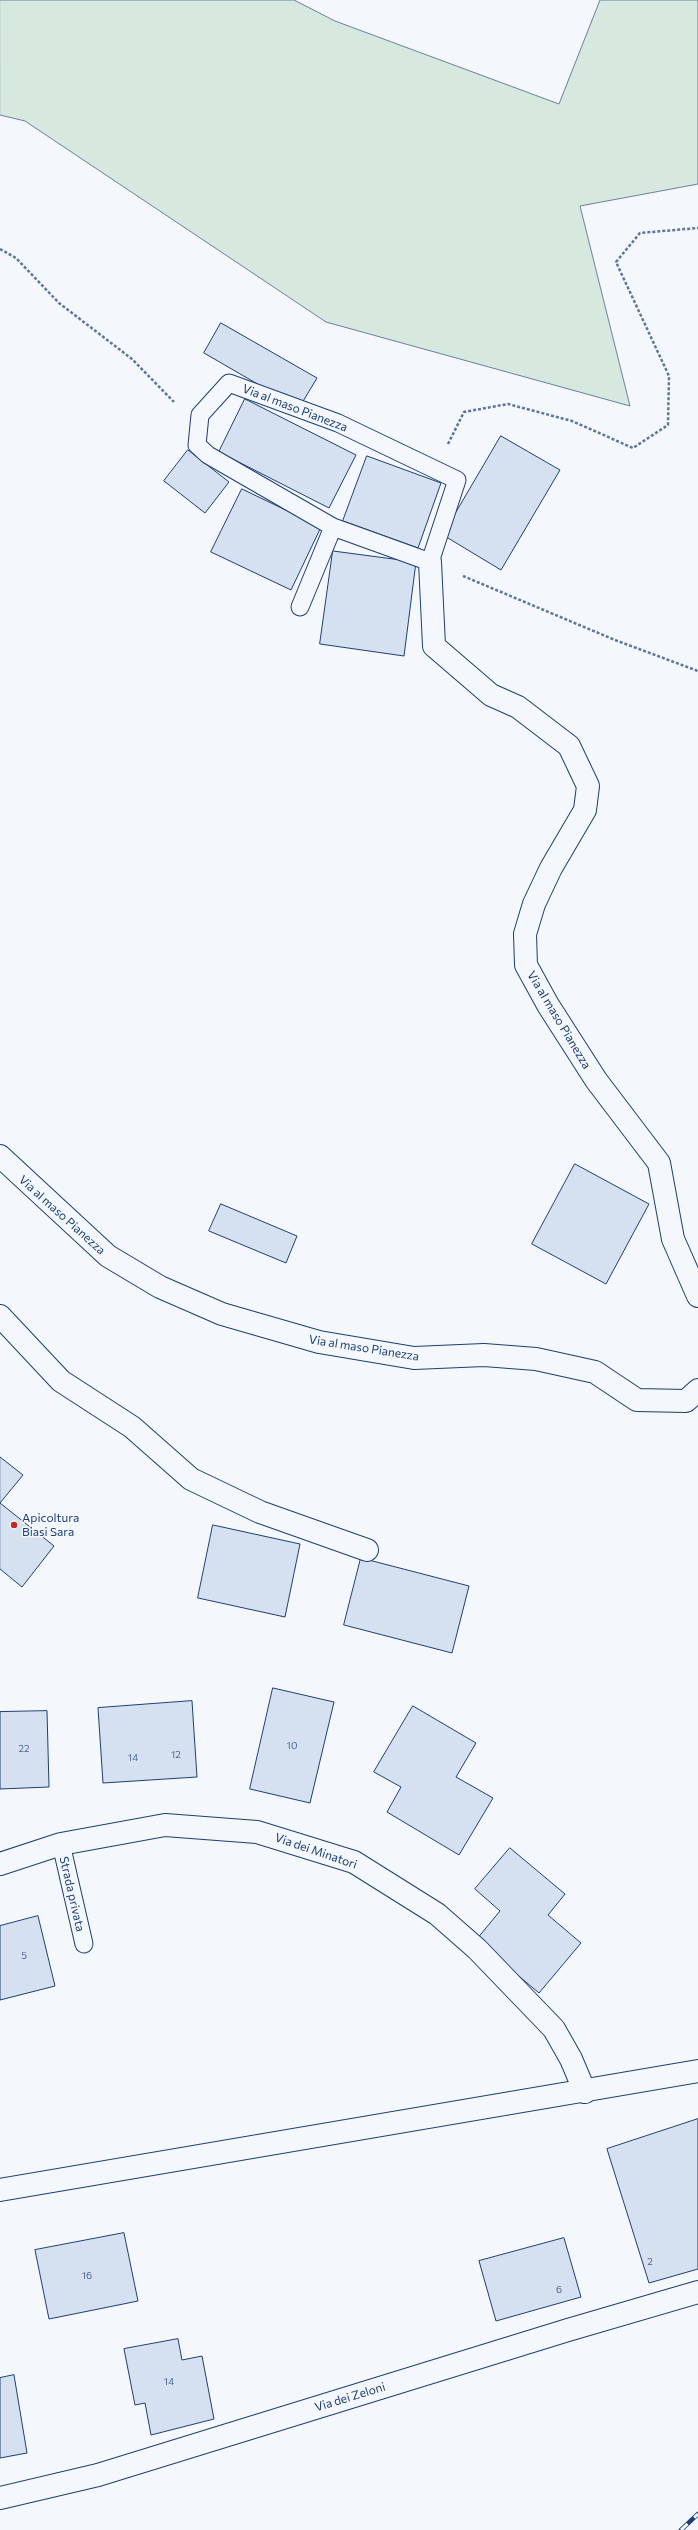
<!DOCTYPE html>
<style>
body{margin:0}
canvas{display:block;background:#f4f7fb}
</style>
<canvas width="698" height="2530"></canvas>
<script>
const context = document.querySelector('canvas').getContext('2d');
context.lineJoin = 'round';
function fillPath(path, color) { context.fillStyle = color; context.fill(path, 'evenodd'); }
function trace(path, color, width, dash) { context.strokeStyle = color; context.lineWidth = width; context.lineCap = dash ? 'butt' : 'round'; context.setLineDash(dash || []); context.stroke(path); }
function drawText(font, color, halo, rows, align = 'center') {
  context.font = font + ' Commissioner,sans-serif'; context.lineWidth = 3; context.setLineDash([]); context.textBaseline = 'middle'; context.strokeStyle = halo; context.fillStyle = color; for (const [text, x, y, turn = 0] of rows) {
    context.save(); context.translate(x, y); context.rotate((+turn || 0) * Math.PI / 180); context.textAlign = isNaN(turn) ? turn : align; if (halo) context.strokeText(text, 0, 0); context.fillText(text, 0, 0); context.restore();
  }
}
const green = new Path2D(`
 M0,0h294l41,21 224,83 41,-104h98v184l-118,22 50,200 -304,-84 -301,-201 -25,-6z`);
const building = new Path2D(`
 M221,323l96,55 -18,30 -95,-55z
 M245,399l111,56 -27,53 -110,-56z
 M501,436l59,34 -59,100 -58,-35z
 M188,450l41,32 -24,31 -41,-32z
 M367,456l74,27 -23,65 -75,-27z
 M242,489l79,38 -30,63 -80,-38z
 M333,551l83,11 -12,94 -84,-12z
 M575,1164l74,40 -43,80 -74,-40z
 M221,1204l76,32 -11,27 -77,-32z
 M0,1457l23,18 -23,28 54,43 -32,41 -22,-18z
 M213,1525l87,19 -15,73 -87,-19z
 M361,1558l108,28 -17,67 -108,-28z
 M273,1688l61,14 -24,101 -60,-14z
 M192,1701l5,76 -94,6 -5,-75z
 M413,1706l63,37 -20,34 37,21 -34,57 -72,-43 14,-25 -27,-15z
 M47,1711l2,76 -49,2v-77z
 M510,1848l55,46 -17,21 33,28 -42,50 -63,-53 24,-29 -25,-22z
 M38,1916l17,70 -55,14v-74z
 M698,2119v150l-49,14 -42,-134z
 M124,2233l14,68 -89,18 -14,-69z
 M564,2238l17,59 -85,24 -17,-60z
 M178,2339l4,21 20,-4 12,63 -63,16 -6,-32 -10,2 -11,-56z
 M14,2375l13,78 -27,5v-80z`);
const path = new Path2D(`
 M0,249l16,9 43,45 73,56 42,43
 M448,444l16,-32 44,-8 64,17 61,27 35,-23 1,-49 -53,-114 24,-29 58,-5
 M463,576l152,64 83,31`);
const service = new Path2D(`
 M229,383l109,40 119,57 -27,82 -97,-35 -125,-72 -11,-10 3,-30z
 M300,607l33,-80
 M61,1844l23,100`);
const minor = new Path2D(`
 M430,562l4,84 57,49 27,12 51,39 19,40 -3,24 -34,58 -17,36 -9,30 1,31 22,40 48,75 63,83 14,76 25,57
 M0,1156l108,100 52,31 62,27 97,28 95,16 70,-3 52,4 59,13 42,28 49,1 12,-11
 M0,1316l61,65 71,46 59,52 69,33 107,38
 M0,1864l61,-20 104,-19 92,7 97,30 83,52 40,35 77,80 17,30 14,33
 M0,2498l98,-23 470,-145 130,-38`);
const secondary = new Path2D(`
 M0,2190l698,-119`);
const rail = new Path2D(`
 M681,2530l17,-16`);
const markers = [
 [14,1525,4,"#c62828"]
];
const numberNames = [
 ["10",292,1746],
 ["22",24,1749],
 ["12",176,1755],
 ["14",133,1758],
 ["5",24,1956],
 ["2",650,2262],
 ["16",87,2276],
 ["6",559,2290],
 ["14",169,2382]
];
const streetNames = [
 ["Via al maso Pianezza",295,408,21],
 ["Via al maso Pianezza",559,1020,59],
 ["Via al maso Pianezza",62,1215,42],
 ["Via al maso Pianezza",364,1348,9],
 ["Via dei Minatori",316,1851,19],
 ["Strada privata",72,1894,77],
 ["Via dei Zeloni",350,2397,-17]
];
const poiNames = [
 ["Apicoltura",22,1518],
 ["Biasi Sara",22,1532]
];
fillPath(green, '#d7e8df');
trace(green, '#687fa3', 1);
fillPath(building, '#d5e0f0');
trace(building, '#1d3f73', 1);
trace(service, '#1d3f73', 19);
trace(minor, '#1d3f73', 24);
trace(secondary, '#1d3f73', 24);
trace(path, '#5e769c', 2.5, [3, 2]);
trace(service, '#f4f7fb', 17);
trace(minor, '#f4f7fb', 22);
trace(secondary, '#f4f7fb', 22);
trace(rail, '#1d3f73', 4.5);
trace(rail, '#f4f7fb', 3, [9]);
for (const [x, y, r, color] of markers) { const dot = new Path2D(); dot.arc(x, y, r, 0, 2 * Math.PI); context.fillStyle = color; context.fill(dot); trace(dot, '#f4f7fb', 1.5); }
drawText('10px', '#4b6792', null, numberNames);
drawText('12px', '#1d3f73', '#f4f7fb', streetNames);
drawText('12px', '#1d3f73', '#f4f7fb', poiNames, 'left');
</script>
